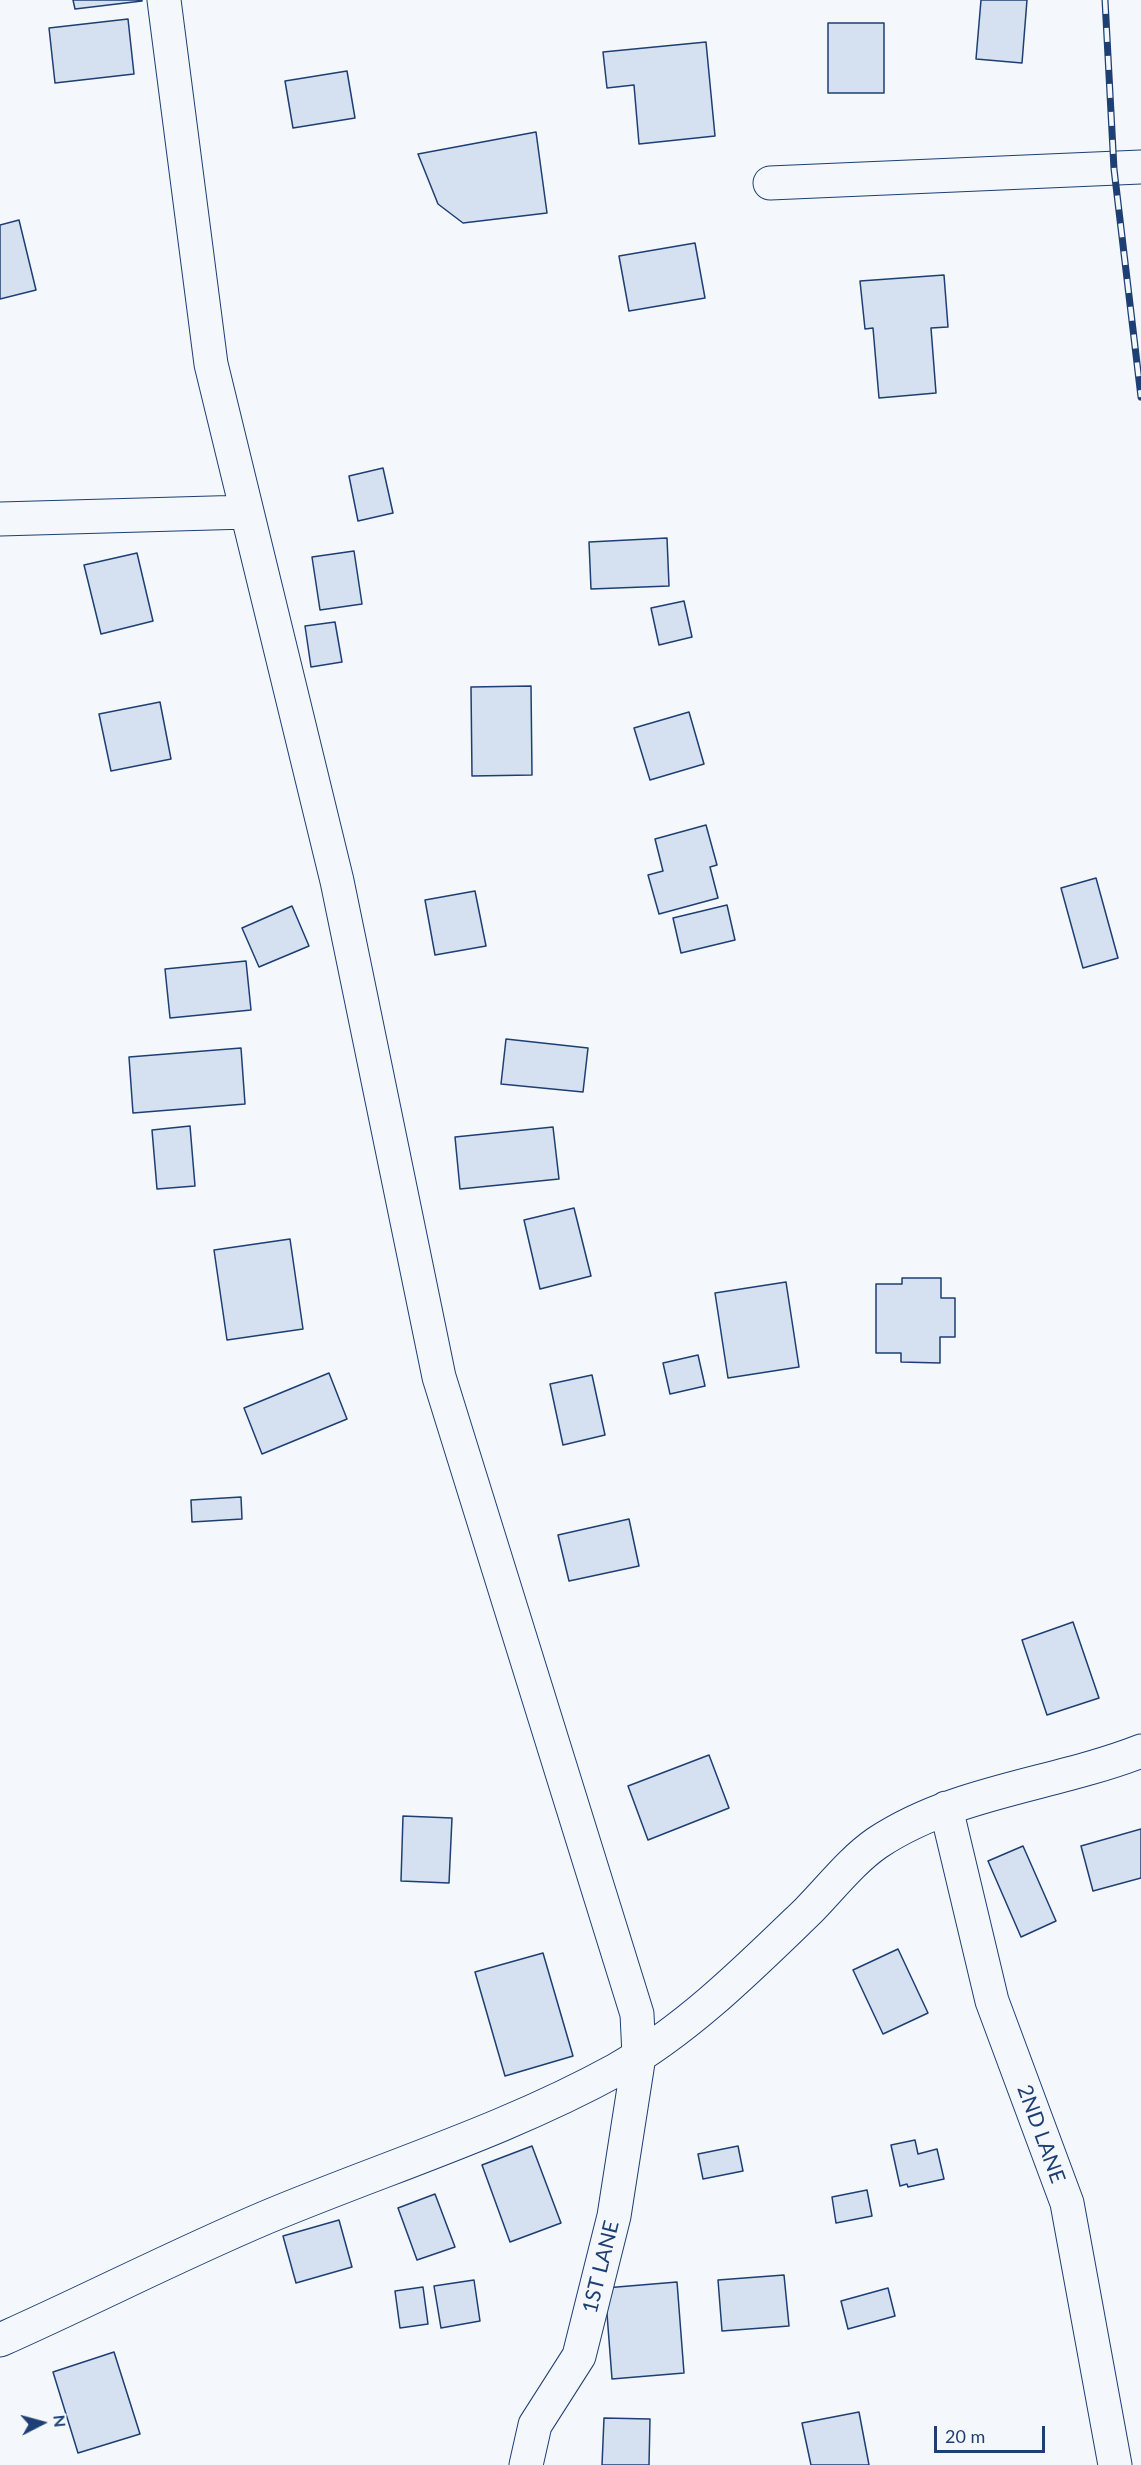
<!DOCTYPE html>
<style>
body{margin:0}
#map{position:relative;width:1141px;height:2465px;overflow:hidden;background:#f4f7fb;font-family:Lato,sans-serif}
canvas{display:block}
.north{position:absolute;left:12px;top:2393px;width:60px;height:60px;-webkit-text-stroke:4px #f4f7fb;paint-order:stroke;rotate:84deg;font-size:16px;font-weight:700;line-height:24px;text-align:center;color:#1d3f73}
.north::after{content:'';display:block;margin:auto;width:21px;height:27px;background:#1d3f73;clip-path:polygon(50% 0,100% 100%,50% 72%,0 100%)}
.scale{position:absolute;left:934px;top:2426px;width:111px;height:27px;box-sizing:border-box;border:3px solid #1d3f73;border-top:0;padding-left:8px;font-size:18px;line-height:21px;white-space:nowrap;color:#1d3f73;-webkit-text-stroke:4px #f4f7fb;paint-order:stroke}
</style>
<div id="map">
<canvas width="1141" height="2465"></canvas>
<div class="north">N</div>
<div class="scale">20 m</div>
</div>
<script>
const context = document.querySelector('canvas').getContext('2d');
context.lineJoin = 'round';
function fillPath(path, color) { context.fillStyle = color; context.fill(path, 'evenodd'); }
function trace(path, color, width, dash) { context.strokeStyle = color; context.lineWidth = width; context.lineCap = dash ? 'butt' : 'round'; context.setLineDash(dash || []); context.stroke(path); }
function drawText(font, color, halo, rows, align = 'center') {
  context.font = font + ' Lato,sans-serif'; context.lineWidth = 4.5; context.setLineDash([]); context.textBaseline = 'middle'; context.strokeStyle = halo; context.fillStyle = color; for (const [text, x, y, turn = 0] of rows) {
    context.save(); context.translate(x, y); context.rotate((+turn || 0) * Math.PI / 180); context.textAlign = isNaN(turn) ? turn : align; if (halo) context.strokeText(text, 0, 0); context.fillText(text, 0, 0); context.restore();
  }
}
const building = new Path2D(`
 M73,0h69v1l-67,8z
 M981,0h46l-5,63 -46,-4z
 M128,19l6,55 -79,9 -6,-55z
 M828,23h56v70h-56z
 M706,42l9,94 -76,8 -5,-59 -27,3 -4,-36z
 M347,71l8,47 -62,10 -8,-47z
 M536,132l11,81 -84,10 -25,-19 -20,-50z
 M19,220l17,70 -36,9v-74z
 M695,243l10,55 -76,13 -10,-55z
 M944,275l4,52 -17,1 5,65 -57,5 -6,-70 -8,1 -5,-48z
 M383,468l10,45 -35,8 -9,-45z
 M667,538l2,48 -78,3 -2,-47z
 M354,551l8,53 -42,6 -8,-53z
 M137,553l16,68 -52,13 -17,-69z
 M684,601l8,36 -33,8 -8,-37z
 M335,622l7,40 -31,5 -6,-41z
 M531,686l1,89 -60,1 -1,-89z
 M160,702l11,57 -60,12 -12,-57z
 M689,712l15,52 -54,16 -16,-52z
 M706,825l11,40 -7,2 8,31 -59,16 -11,-39 15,-4 -8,-32z
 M1096,878l22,80 -35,10 -22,-80z
 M475,891l11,55 -51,9 -10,-55z
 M727,905l8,35 -54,13 -8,-35z
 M292,906l17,40 -50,21 -17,-39z
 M246,961l5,49 -81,8 -5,-49z
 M506,1039l82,9 -5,44 -82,-8z
 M241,1048l4,56 -112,9 -4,-56z
 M190,1126l5,60 -38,3 -5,-59z
 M553,1127l6,52 -99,10 -5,-52z
 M574,1208l17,68 -51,13 -16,-69z
 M290,1239l13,90 -76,11 -13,-90z
 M902,1278h39v20h14v39h-15v26l-39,-1v-9h-25v-69h26z
 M786,1282l13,85 -71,11 -13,-85z
 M698,1355l7,31 -35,8 -7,-31z
 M329,1373l18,46 -85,35 -18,-46z
 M592,1375l13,60 -42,10 -13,-61z
 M241,1497l1,22 -50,3 -1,-22z
 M629,1519l10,47 -70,15 -11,-46z
 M1073,1622l26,76 -52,17 -25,-75z
 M709,1755l20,53 -81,32 -20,-54z
 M403,1816l49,2 -3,65 -48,-2z
 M1141,1829v49l-48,13 -12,-45z
 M1023,1846l33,75 -35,16 -33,-76z
 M898,1949l30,64 -45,21 -30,-64z
 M543,1953l30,103 -68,20 -30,-104z
 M915,2140l3,14 19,-5 7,30 -36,8 -1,-3 -7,2 -9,-41z
 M532,2146l29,77 -51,19 -28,-77z
 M738,2146l5,25 -40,8 -5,-25z
 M867,2190l5,26 -36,7 -4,-26z
 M435,2194l20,53 -38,13 -19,-52z
 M339,2220l13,47 -56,16 -13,-47z
 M784,2275l5,51 -67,5 -4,-51z
 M474,2280l6,41 -39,7 -7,-42z
 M677,2282l7,91 -72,6 -7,-91z
 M423,2287l5,37 -28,4 -5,-37z
 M888,2288l7,28 -47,13 -7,-28z
 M114,2352l26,82 -62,19 -25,-81z
 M859,2412l10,53h-58l-9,-42z
 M604,2418l46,1 -1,46h-47z`);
const street = new Path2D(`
 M164,0l47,364 126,517 102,496 198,637 2,42 -25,160 -35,140 -44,69 -9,40
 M770,183l371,-16
 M0,519l247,-7
 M946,1808l46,193 75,202 48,262
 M0,2340c90,-40 177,-85 267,-123 117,-49 238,-86 349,-147 72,-41 132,-101 191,-158 22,-22 44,-51 70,-69 78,-52 177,-58 264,-92`);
const rail = new Path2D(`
 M1105,0l9,169 27,228`);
const streetNames = [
 ["2ND LANE",1041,2134,70],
 ["1ST LANE",601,2267,-76]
];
fillPath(building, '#d5e0f0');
trace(building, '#1d3f73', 1.5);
trace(street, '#1d3f73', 35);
trace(street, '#f4f7fb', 33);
trace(rail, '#1d3f73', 7);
trace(rail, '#f4f7fb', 4.5, [14]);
drawText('21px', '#1d3f73', '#f4f7fb', streetNames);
</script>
